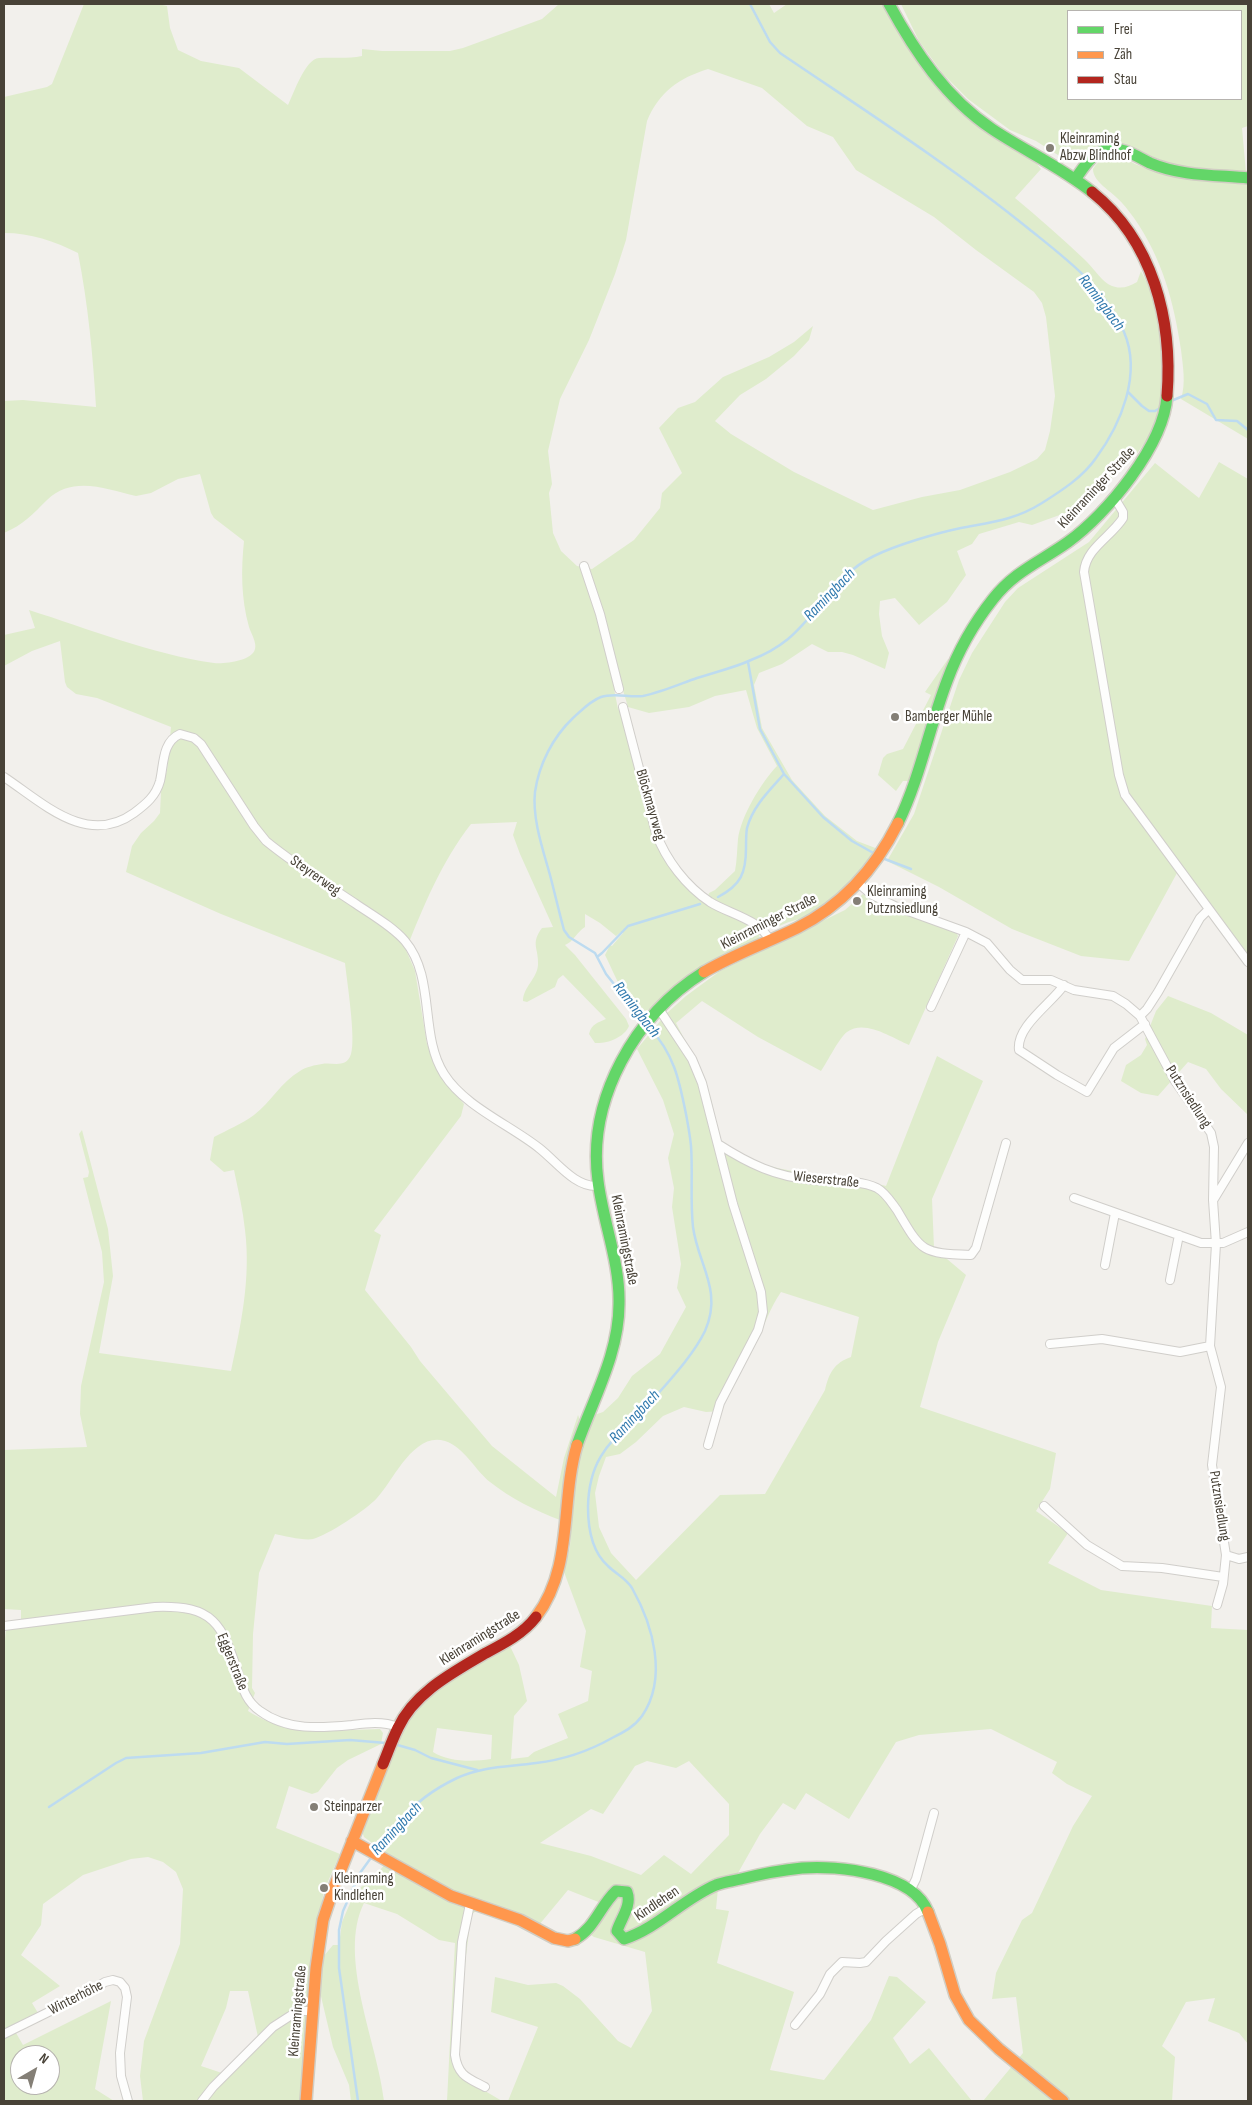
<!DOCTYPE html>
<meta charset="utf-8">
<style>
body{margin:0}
#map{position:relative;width:1252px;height:2105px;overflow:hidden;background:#f2f0ec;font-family:"Sofia Sans Condensed",sans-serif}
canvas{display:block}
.frame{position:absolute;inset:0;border:5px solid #484237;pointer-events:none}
.legend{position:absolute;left:1067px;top:10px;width:175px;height:90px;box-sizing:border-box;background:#fff;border:1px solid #b6b3af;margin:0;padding:6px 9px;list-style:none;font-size:15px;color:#484237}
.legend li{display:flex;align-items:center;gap:10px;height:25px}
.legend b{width:25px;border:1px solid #b6b3af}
.north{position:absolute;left:10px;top:2045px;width:50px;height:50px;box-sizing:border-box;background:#fff;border:1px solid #b6b3af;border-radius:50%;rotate:38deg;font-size:14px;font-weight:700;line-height:20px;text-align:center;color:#484237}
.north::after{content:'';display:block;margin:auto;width:18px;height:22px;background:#847f76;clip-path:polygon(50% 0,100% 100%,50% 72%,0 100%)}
</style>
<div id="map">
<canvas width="1252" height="2105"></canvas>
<div class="frame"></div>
<ul class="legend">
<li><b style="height:6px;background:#63d668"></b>Frei</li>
<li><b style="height:6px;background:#ff974d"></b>Zäh</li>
<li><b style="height:6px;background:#b3261e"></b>Stau</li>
</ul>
<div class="north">N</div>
</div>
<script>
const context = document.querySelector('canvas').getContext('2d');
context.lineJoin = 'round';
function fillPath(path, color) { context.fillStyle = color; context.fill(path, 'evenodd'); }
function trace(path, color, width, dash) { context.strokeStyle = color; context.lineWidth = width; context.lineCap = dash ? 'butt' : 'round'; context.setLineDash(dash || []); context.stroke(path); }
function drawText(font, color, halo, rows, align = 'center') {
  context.font = font + ' "Sofia Sans Condensed",sans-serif'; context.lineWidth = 5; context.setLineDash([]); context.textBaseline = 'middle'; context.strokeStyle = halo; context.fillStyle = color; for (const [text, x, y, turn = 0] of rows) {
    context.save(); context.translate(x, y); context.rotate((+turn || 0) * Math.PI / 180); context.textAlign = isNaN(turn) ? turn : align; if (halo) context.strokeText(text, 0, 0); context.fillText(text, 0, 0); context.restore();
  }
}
const green = new Path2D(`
 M84,4h74l9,2 3,22 8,22 23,11 38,7 49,37c6,-12 17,-46 31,-47 15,-1 28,1 43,-2v-7l20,2h68l13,-3 79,-29 17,-15h210l5,9 13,-9h96c21,40 44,78 78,109 22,20 49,35 75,50l5,6 -26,29c24,20 47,40 69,61 8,7 16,20 24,25 11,6 19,4 29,-2l4,-11 12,24 9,39v55l-5,32 -6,13 -15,21 -29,27 -17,22 -58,21 -13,-3 -40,12 -7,10 -15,7 9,24 -19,27 -28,23 -24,-27 -15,3 -1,13 3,22 7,17 -4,16 -32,-14 -11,-3h-14l-16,-8 -30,20 -23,9 -5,12 8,43 30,52 33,36 32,25 21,8c-14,26 -39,51 -65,65 -13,6 -27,7 -39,15l-42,-18 -24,-14 1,-4 6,-3 20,-19c2,-11 2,-21 3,-32 3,-23 23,-56 39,-73l-20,-38 -11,-38 -31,6 -26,11 -40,6 -21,-6 -6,-20 -8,2 4,20 3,2 33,127 56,68 43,21 6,7 1,7 -106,67 -13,4c-19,-16 -25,-35 -36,-57l5,-10 2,1 11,-13 -2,-1 -5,4 -16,-13 -15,-9v13c-8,5 -12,15 -20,18l10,10 51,64 3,7c-5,12 -23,18 -34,17l-6,-9c3,-11 9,-11 17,-15l-43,-44 -5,4 -3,8 -28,15 -4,-1c0,-14 14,-22 15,-36 1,-17 -8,-21 4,-37l11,-1 -33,-73 -7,-19 4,-13 -46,2c-29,37 -48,83 -65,126l9,21 12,73 14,33 23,27 -3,12 -87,115 7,4 -16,55 46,57 9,14 72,85 64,51 8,-39 14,-43 2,5 -18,71 -2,29c-24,-9 -50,-22 -70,-38 -15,-12 -26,-35 -45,-41 -31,-10 -52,40 -68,57 -11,12 -49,37 -64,41 -8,2 -29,-3 -38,-5l-16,39 -6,61 -1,54 3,5 -7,18c43,27 82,19 132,18l3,4 -2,11 -33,16 -11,8 -19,24 -6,2 -23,-8 -13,42 64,26 -14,32 -3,-1 -2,5 3,1 -11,61 -5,49 -2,3 -1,12 2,2 -5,83h-159l-3,-25 4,-35 36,-97 3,-55 -7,-17 -13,-10 -15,-5 -17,2 -48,16 -40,29 -2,21 -20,30 39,31 -28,17 6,10 -26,13 11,19 88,-44 -16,88 19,12h-110v-452l2,-20h15v-19l-17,-1v-159l83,-3 -7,-33 1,-28 23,-104 -2,-30 -19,-74 5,-1 1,-5 -10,-38 3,-4 26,99 5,47 -14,77 132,18c10,-46 20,-93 14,-141 -2,-20 -7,-40 -11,-60l-10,2 -14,-12 4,-23c13,-7 28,-13 40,-22 17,-13 27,-33 46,-44 6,-4 15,-6 22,-7 11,-2 24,5 29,-10 5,-16 -4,-72 -6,-91l-124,-49 -95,-42 6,-26 9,-13 13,-12 6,-8 1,-21 6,-22 4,-43 -74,-29 -21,-4 -9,-7 -2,-5 -5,-41 -28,10 -28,15v-31l31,-7 -6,-18c60,19 122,44 185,53 11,1 38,-2 41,-14 2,-6 -4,-16 -6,-22 -8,-29 -8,-57 -5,-86l-30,-23 -3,-5 -11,-39 -22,5 -27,14 -15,3c-30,-7 -63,-21 -89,4 -14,14 -24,25 -43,33v-132l19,-1 73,7c-3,-52 -8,-103 -18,-154 -24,-12 -47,-20 -74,-20v-136l43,-10 5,-3zM708,69l54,19 45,38 26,11 23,33 78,47 42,33 58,42 8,11 4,14 9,79 -5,35 -5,19 -8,9 -27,13 -50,18 -38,7 -49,13 -79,-38 -63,-38 -16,-13 25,-26 26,-16 28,-23 15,-16 4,-14 -19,16 -25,15 -46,20 -28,25 -17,6 -19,20 23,45 -20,20 -2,15 -26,32 -42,29 -15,-3 -16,-15 -8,-18 -4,-40 3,-9 -4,-33 12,-52 29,-59 26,-66 11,-34 21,-119c12,-29 32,-43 61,-52zM230,1991h18l10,46 -36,36 -21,-7 25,-58zM20,2055h30v30h-30z
 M901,4h347v122l-6,2 4,45 -73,-8 -47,-19 -21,-2 -33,17 -11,-4 -25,-16 -26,-11 -42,-31 -25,-25 -24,-33zM1068,11h173v88h-173z
 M1118,155l17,9 24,9 89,9v257l-67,-40c5,-16 2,-32 0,-49 -7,-48 -19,-92 -47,-132 -6,-8 -11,-15 -18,-21 -8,-8 -23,-16 -23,-28 6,-10 14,-13 25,-14z
 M1219,462l29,17v488l-71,-94 -48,88 -48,-5 -69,-27 -73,-42 -52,-26 27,-47 45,-134 13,-27 33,-51 13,-14 71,-46 66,-79 44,35z
 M948,659l2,1 -40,121h-7l-7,10 -18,-16 5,-17 4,-4 16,-5 28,-54 -6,-3z
 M863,894l93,38 2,4 -49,109c-17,-7 -44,-26 -62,-13 -8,6 -19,29 -26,39l-63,-34 -56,-36 -26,22 26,50 9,26 10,45 2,-1c12,7 24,16 37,20 41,14 85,11 126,23l51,-130 46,25 -51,118 2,49 32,27 -28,67 -18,65 136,46 -6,36 -14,22 32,22 -20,30 53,27 111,16 -1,22 37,2v414l-9,-11 -31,-12 7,-23 -29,4 -24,44 13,11 -3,44h19h-208l40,-48 -7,-56 -24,2 4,-26 26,-53 10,-7 41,-87 19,-30 -25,-12 -15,-11 5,-11 -66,-33 -72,6 -23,7 -47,77 -43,-26 -11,17 -12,-7 -23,31 -22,39 -19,5 -3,31 13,2 -12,52 77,29 -24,78 54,10 47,-60 18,-44 8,1 29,25 -33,36 17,26 19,-16 43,53h-464l30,-74 -47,-15 4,-35 33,8 28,-2 7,3 17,13 38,42 13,7 21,-37 -7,-59 -51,-15 -9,-6 16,-28 -33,-13 -34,41 -24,-12 -34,-8 -5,4 -9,73 -4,87 44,26h-55l8,-158 -16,-3 -42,-26 -33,-11c-27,54 14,141 20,198h-33l-2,-16 -16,-38 -14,-59 4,-31 10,-12h6l3,-23 12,-28h4l3,-7 8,-4 22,-26 -27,-20 -2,-6 27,-71 12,-28 15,-23 14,-15 46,-30 34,-18 9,19 8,36 -13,15 -3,43 17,-2 6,-5 34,-14 -10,-24 30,-13 4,-30 -12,-4 6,-36 -22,-59 6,-25 3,-63 5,-30 16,-39 9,-3 15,-14 14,-22 28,-22 26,-47 -9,-19 4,-24 -9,-57 2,-19 -6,-30 6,-24 -11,-34 -26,-51 30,-36 19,-17 34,-25 125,-61zM781,1292l78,25 -8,40c-17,6 -22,16 -26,33l-60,104 -45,1 -84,85 -25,-27 -12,-26 -4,-34 4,-17 7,-19 14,-3 16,-12 27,-26 21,-9 22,5 15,-1c10,-24 24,-46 36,-70 8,-17 13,-33 24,-49zM437,1728l55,7 -1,24c-18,3 -43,3 -58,-7zM647,1761l29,7 13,-7 40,43v31l-38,39 -27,-19 -23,20 -50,-19 -51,-13 51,-34 12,5 32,-48z
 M1168,996l43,17 37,22v80l-27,-26 -15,-20 -18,-7 -30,34 -17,-3 -20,-12 5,-16 15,-10 6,-10 -2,-6 11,-28z`);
const stream = new Path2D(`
 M1128,392l14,14 7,5h6l5,-3
 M1171,401l17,-7 19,10 9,16 21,1 11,9
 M784,774l39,43 29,24 25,14
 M882,858l29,11
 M718,897c23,-12 28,-24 28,-49 0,-7 0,-14 1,-20 6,-22 22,-37 37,-54l-24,-45 -12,-67
 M597,957l5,-4 26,-27 72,-22
 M645,1023l-39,-49 -11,-21 -26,-16 -5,-7c-5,-18 -9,-36 -14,-55 -7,-25 -18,-57 -15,-83 4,-28 18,-55 38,-74 9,-8 17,-17 28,-21 14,-5 28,1 42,-1 19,-4 37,-12 54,-18 18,-6 37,-10 54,-18 13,-5 26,-12 37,-21 31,-26 48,-65 86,-83 22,-11 63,-23 87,-28 31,-6 54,-8 81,-25 19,-12 41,-26 54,-45 25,-34 46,-84 28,-126 -18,-44 -59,-74 -95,-103 -79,-64 -165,-119 -249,-176l-10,-11 -20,-38
 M394,1744l21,6 16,8 46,12
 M49,1807l67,-44 10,-5 75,-5 64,-11 22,2 63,-4 36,3
 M379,1850c10,-8 14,-20 22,-30 15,-18 35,-32 56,-42 26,-12 51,-11 79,-15 26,-3 53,-12 76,-25 12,-6 22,-11 30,-22 26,-38 11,-91 -10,-128 -6,-10 -16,-14 -24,-22 -16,-14 -20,-38 -20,-59 1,-55 28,-68 61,-103 18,-21 44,-48 56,-73 18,-41 -7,-66 -12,-104 -3,-27 0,-54 -2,-81 -1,-11 -3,-21 -5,-32 -7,-35 -12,-60 -37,-87
 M358,2101l-19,-133v-38l4,-19 17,-38 13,-18`);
const street = new Path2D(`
 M1114,497l9,15v6c-12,19 -37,30 -39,54l35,203 6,20 123,167
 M584,566l16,48 19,75
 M623,707l33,126c10,27 30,53 54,69 19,12 50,17 60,39
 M4,777c39,26 83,70 130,36 12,-9 22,-17 26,-32 4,-17 2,-39 20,-47l14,4 7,6 53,82 12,15c28,23 60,43 90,63 16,11 36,22 49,37 31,37 14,94 39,133 20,32 66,51 95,74 17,13 36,40 59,38
 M858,883l14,12 25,12 69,25 21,11 23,27 12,10h29l23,10 39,6 13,8 14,12 35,65 36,52 3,14 -1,53 3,44 -6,102 11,41 -9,78 14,90 13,4 9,-2
 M1064,985c-12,18 -48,41 -45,65l38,25 30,17 27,-44 31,-24
 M931,1007l35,-75
 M659,1009l33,50 10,24 31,121 28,88 2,20 -5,18 -38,73 -12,42
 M1140,1016l7,-7 11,-17 42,-74 8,-8
 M718,1144c31,20 58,33 95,36 21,2 45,-1 64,8 9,5 14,14 20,22 25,43 25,43 74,45l5,-7 30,-105
 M1074,1198l127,45h22l25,-11
 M1214,1199l34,-56
 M1105,1265l10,-52
 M1170,1280l9,-45
 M1050,1344l52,-5 78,13 30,-6
 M1044,1506l43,39 35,21 40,2 61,9
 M1217,1605l6,-21 3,-29
 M4,1626l151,-19c59,-2 67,16 84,69 4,14 8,26 21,35 27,20 61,17 92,14 15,-2 31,-4 46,2
 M911,1889l5,-10 18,-66
 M470,1904l-8,38 -7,113c3,21 13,23 30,32
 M795,2025l25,-31 10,-20 12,-12 18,1 6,-1 20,-21 30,-27 10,-6
 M4,2034l81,-40 20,-12 8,-2 7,2 5,6 2,9 -7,56 1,23 7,25
 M202,2101l11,-14 60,-60 17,-11 12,-5h10`);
const fast = new Path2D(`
 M889,4c26,48 57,94 103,125 33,22 69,38 100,63
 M1076,178c8,-11 16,-25 30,-28 16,-4 30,6 44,13 30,13 66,12 98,15
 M898,823c22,-45 31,-95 49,-142 11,-30 27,-58 46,-82 22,-28 47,-37 75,-57 39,-28 96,-97 99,-146
 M577,1445c16,-46 42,-91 42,-141 1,-42 -16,-82 -21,-123 -11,-82 37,-166 106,-209
 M575,1939c20,-11 25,-33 41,-48l11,1c5,14 -6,26 -10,39l7,8c34,-11 59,-40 92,-54 8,-3 17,-4 25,-6 20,-5 40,-9 61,-11 36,-3 111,5 126,44`);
const slow = new Path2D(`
 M704,972c29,-17 62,-29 93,-44 46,-23 78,-59 101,-105
 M536,1617c38,-50 24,-115 41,-172
 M352,1841l99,55 69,24 34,18 14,3 7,-2
 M928,1912l12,32 15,51 14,25 30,29 64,52
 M306,2101l10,-133 7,-48 10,-30 50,-126`);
const jam = new Path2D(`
 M1092,192c61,49 81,128 75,204
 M383,1764c5,-12 9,-24 15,-36 16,-35 54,-55 86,-74 19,-10 39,-20 52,-37`);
const markers = [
 [1050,148,5,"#847f76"],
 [895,717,5,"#847f76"],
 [857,901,5,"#847f76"],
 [314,1807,5,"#847f76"],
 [324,1888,5,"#847f76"]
];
const poiNames = [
 ["Kleinraming",1060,139],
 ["Abzw Blindhof",1060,156],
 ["Bamberger Mühle",905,717],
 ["Kleinraming",867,892],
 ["Putznsiedlung",867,909],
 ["Steinparzer",324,1807],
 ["Kleinraming",334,1879],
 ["Kindlehen",334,1896]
];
const streetNames = [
 ["Kleinraminger Straße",1097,488,-47],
 ["Blöckmayrweg",650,805,74],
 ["Steyrerweg",315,876,35],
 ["Kleinraminger Straße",769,922,-27],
 ["Putznsiedlung",1188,1097,57],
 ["Wieserstraße",826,1180,6],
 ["Kleinramingstraße",624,1240,79],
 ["Putznsiedlung",1219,1506,81],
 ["Kleinramingstraße",480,1638,-32],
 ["Eggerstraße",232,1662,68],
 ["Kindlehen",657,1904,-34],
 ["Winterhöhe",76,1998,-27],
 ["Kleinramingstraße",298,2011,-85]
];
const waterNames = [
 ["Ramingbach",1101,303,53],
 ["Ramingbach",830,595,-46],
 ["Ramingbach",636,1010,52],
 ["Ramingbach",635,1417,-47],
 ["Ramingbach",397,1829,-47]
];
fillPath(green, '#dfeccc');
trace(stream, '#bddbf0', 2.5);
trace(street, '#d0ceca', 10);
trace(fast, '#d1cdc3', 14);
trace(slow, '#d1cdc3', 14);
trace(jam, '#d1cdc3', 14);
trace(street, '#fdfdfc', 8);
trace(fast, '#63d668', 11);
trace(slow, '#ff974d', 11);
trace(jam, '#b3261e', 11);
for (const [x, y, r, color] of markers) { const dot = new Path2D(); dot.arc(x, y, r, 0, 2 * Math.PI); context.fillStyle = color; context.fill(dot); trace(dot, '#fff', 2); }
drawText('15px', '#484237', '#fff', poiNames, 'left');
drawText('15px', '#484237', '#fff', streetNames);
drawText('italic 16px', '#2e78ad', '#fff', waterNames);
</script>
